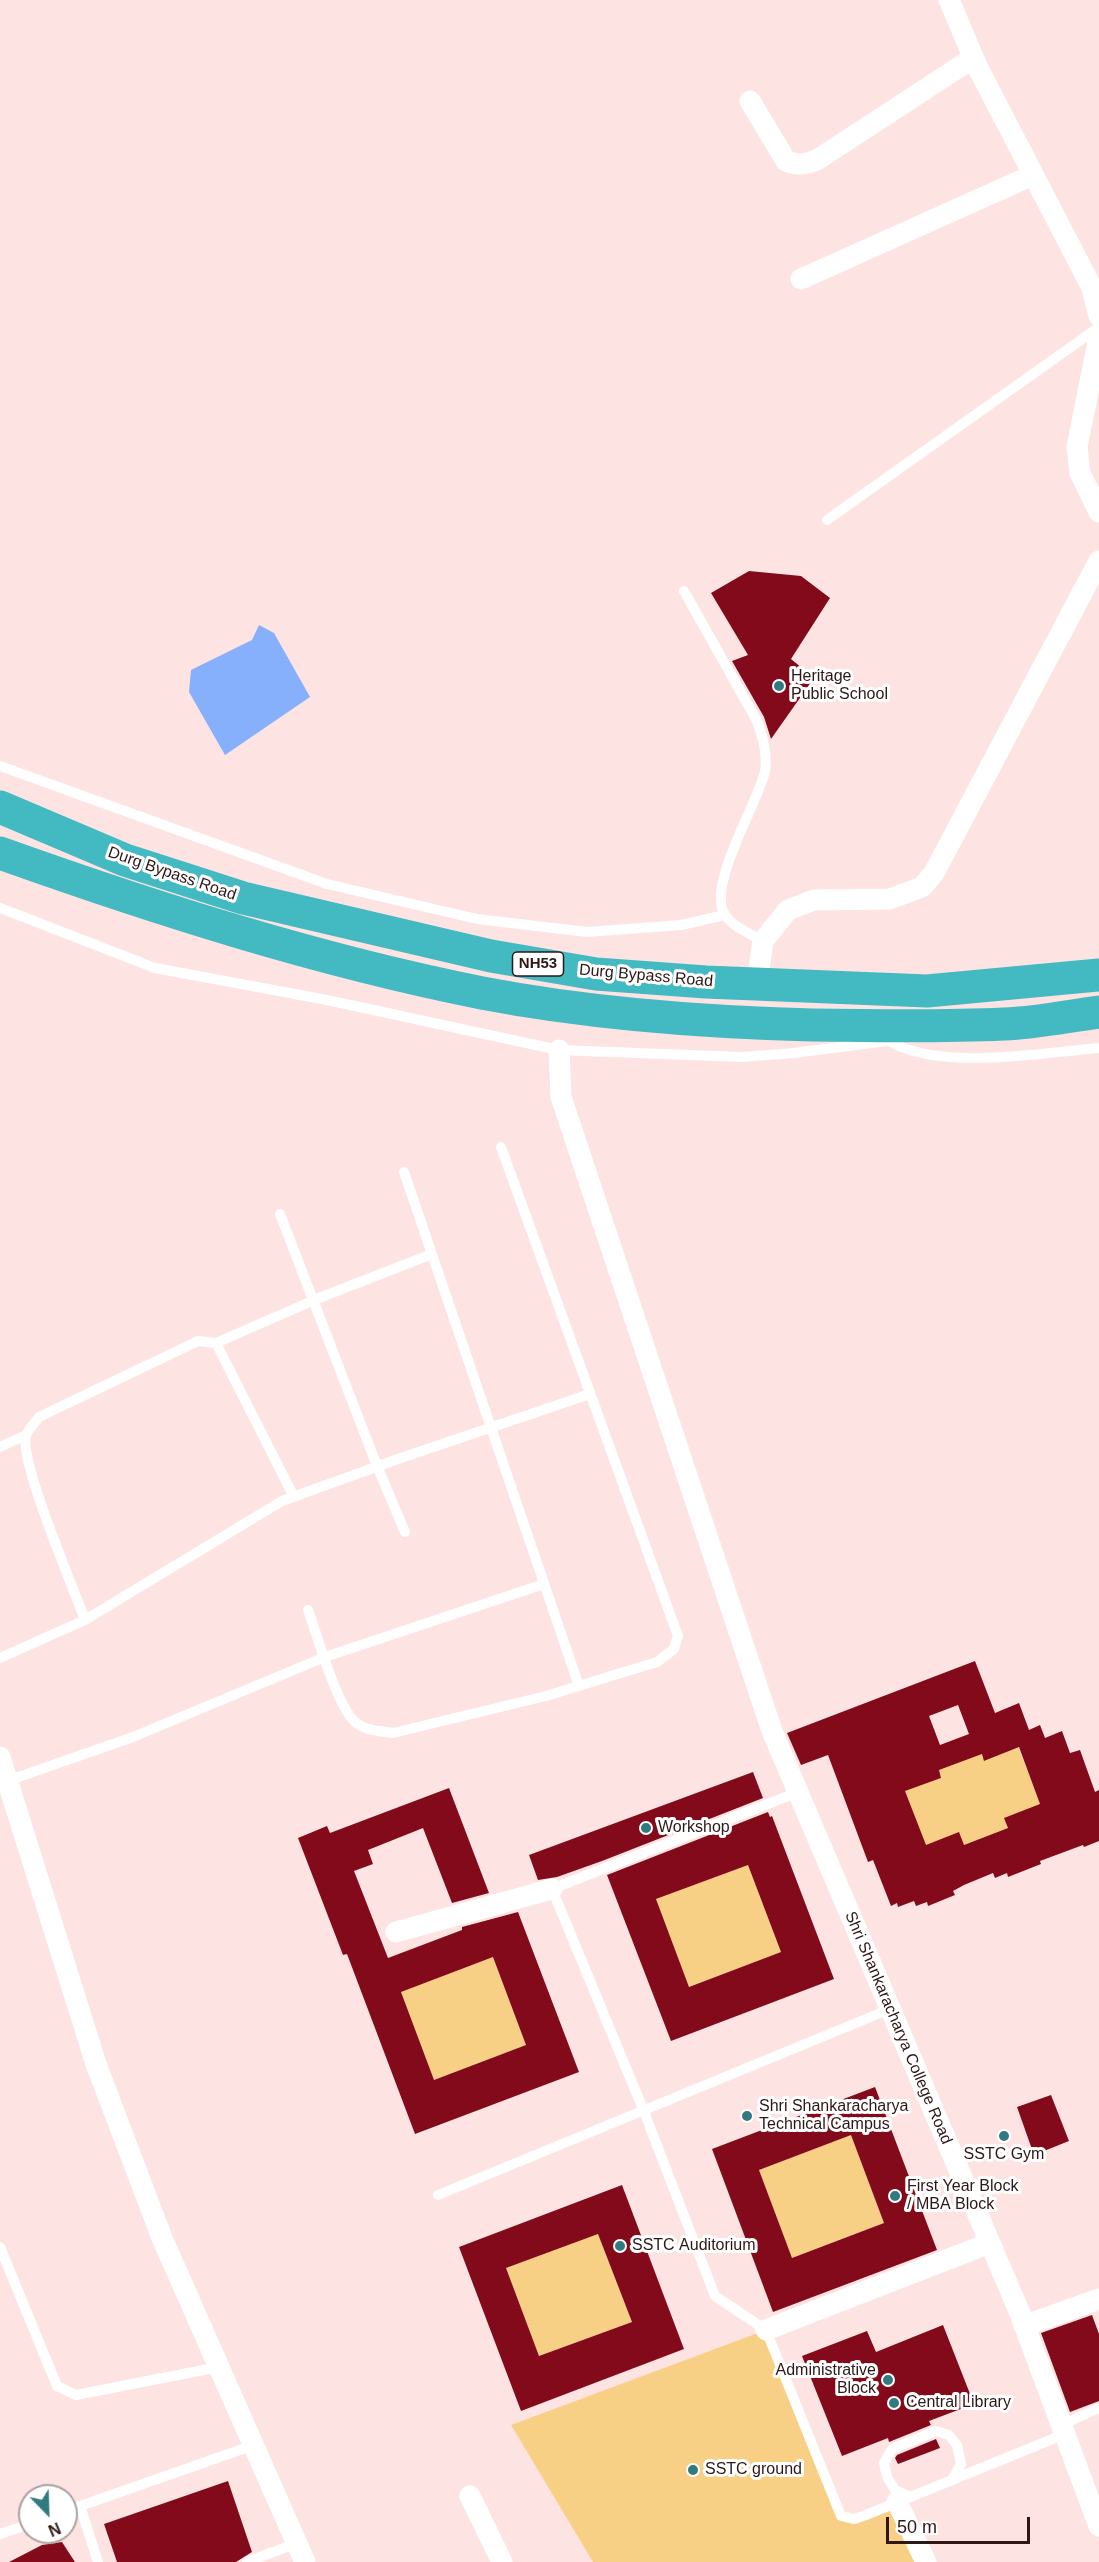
<!DOCTYPE html>
<style>
body{margin:0}
#map{position:relative;width:1099px;height:2562px;overflow:hidden;background:#fde4e2;font-family:Arial,sans-serif}
canvas{display:block}
.north{position:absolute;left:18px;top:2484px;width:60px;height:60px;box-sizing:border-box;background:#fff;border:2px solid #aba2a2;border-radius:50%;rotate:157deg;font-size:16px;font-weight:700;line-height:24px;text-align:center;color:#2d1717}
.north::after{content:'';display:block;margin:auto;width:21px;height:27px;background:#317a7f;clip-path:polygon(50% 0,100% 100%,50% 72%,0 100%)}
.scale{position:absolute;left:886px;top:2517px;width:144px;height:27px;box-sizing:border-box;border:3px solid #2d1717;border-top:0;padding-left:8px;font-size:18px;line-height:21px;white-space:nowrap;color:#2d1717;-webkit-text-stroke:4px #fff;paint-order:stroke}
</style>
<div id="map">
<canvas width="1099" height="2562"></canvas>
<div class="north">N</div>
<div class="scale">50 m</div>
</div>
<script>
const context = document.querySelector('canvas').getContext('2d');
context.lineJoin = 'round';
function fillPath(path, color) { context.fillStyle = color; context.fill(path, 'evenodd'); }
function trace(path, color, width, dash) { context.strokeStyle = color; context.lineWidth = width; context.lineCap = dash ? 'butt' : 'round'; context.setLineDash(dash || []); context.stroke(path); }
function drawText(font, color, halo, rows, align = 'center') {
  context.font = font + ' Arial,sans-serif'; context.lineWidth = 6; context.setLineDash([]); context.textBaseline = 'middle'; context.strokeStyle = halo; context.fillStyle = color; for (const [text, x, y, turn = 0] of rows) {
    context.save(); context.translate(x, y); context.rotate((+turn || 0) * Math.PI / 180); context.textAlign = isNaN(turn) ? turn : align; if (halo) context.strokeText(text, 0, 0); context.fillText(text, 0, 0); context.restore();
  }
}
const green = new Path2D(`
 M1015,1739l30,77 -22,-5 -18,7 3,10 -44,17 -45,13 5,-17 -19,-50 11,-12 3,7 22,-8 -2,-8 43,-16 3,7 20,-8z
 M748,1865l33,87 -92,35 -33,-88z
 M493,1957l33,88 -92,35 -33,-88z
 M851,2135l33,88 -92,35 -33,-88z
 M598,2234l34,88 -93,34 -33,-88z
 M766,2330l75,186 13,3 43,-17 29,60h-333l-82,-137z`);
const water = new Path2D(`
 M259,625l15,8 36,64 -85,58 -36,-63 2,-22 61,-30z`);
const building = new Path2D(`
 M749,571l52,5 29,22 -39,61 23,19 -43,61 -7,-22 -32,-56 16,-6 -37,-62z
 M975,1661l20,52 24,-10 10,27 11,-5 5,13 17,-7 8,22 10,-3 15,42 4,-2v51l-15,6 -1,-2 -43,16 1,3 -33,13 -1,-4 -12,5 -2,-5 -29,12 -11,6 2,4 -27,11 -1,-4 -11,4 -2,-5 -16,6 -1,-4 -6,3 -18,-46 -5,2 -40,-107 -27,10 -14,-32zM958,1705l11,29 -29,11 -11,-29zM1019,1747l21,57 -36,14 4,10 -44,17 -5,-13 -33,13 -21,-54 36,-13 -2,-8 43,-16 2,7z
 M753,1772l10,26 -161,63 -45,16 -19,3 -9,-25z
 M449,1788l40,105 -37,10 -29,-75 -55,22 5,14 -19,7 34,87 74,-28v-3l56,-15 61,160 -164,62 -68,-180 -4,1 -45,-117 29,-12 3,7zM493,1957l33,88 -92,35 -33,-88z
 M768,1812l2,5 2,-1 62,163 -163,62 -64,-166zM748,1865l33,87 -92,35 -33,-88z
 M875,2087l62,163 -164,62 -61,-163zM851,2135l33,88 -92,35 -33,-88z
 M1051,2095l18,46 -35,14 -17,-48z
 M622,2185l62,164 -163,62 -62,-164zM598,2234l34,88 -93,34 -33,-88z
 M1092,2315l7,19v67l-29,11 -29,-79z
 M943,2325l31,79 -45,17 2,4 -42,17 -1,-4 -46,18 -40,-100 65,-25 9,21z
 M936,2439l4,9 -42,16 -3,-6 2,-3z
 M228,2481l24,71 -16,10h-119l-13,-38z
 M62,2542l13,20h-66l33,-17z`);
const lane = new Path2D(`
 M827,520l272,-193
 M684,591l73,130c6,16 11,33 8,50 -7,33 -59,114 -40,144 8,12 26,19 38,26
 M0,766l327,118 150,35 110,13 94,-7 44,-10
 M0,908l155,60 172,32 232,50 183,7 52,-4 93,-12
 M882,1037c51,36 157,16 217,11
 M404,1172l175,514
 M280,1214l97,252 28,66
 M216,1343l103,-45 113,-44
 M0,1447l26,-12
 M308,1610c10,27 27,91 46,111 10,10 26,10 39,12l153,-37 111,-34 17,-13 4,-13 -177,-489
 M85,1620c-11,-31 -66,-159 -59,-184 1,-6 9,-13 13,-19l159,-76 18,2 78,154
 M0,1658l85,-38 197,-119 116,-42 192,-65
 M7,1781l126,-44 192,-80 219,-73
 M798,1792l-246,97 91,220 72,187 51,34 75,186 13,3 12,-4 199,-81
 M438,2195l452,-186
 M0,2247l57,139 19,9 143,-28
 M1061,2425l38,-17
 M911,2497l-16,-7 -8,-13 -3,-14 8,-14 44,-18 13,4 8,10 4,19 -9,16
 M80,2506l18,56
 M66,2511l188,-66
 M0,2534l30,-10
 M247,2562l50,-19`);
const street = new Path2D(`
 M949,0l28,66 115,222 7,28
 M750,101l36,60c12,5 19,3 31,-1l156,-102
 M801,279l232,-104
 M1099,337l-22,110 3,26 19,39
 M757,984l6,-43 25,-31 26,-10 76,-1 32,-12 12,-14 165,-312
 M559,1050l2,47 211,634 247,580 80,215
 M0,1757l96,307 66,174 143,324
 M396,1932l156,-43
 M1024,2326l75,-27
 M766,2330l224,-87
 M470,2496l32,66
 M897,2502l29,60`);
const highway = new Path2D(`
 M0,807l125,53 118,38 248,58 105,18 110,8 221,9 172,-16
 M0,853c157,56 317,107 482,140 109,21 219,29 330,32 64,1 128,2 192,-1 32,-1 64,-8 95,-12`);
const markers = [
 [779,686,6,"#317a7f"],
 [646,1828,6,"#317a7f"],
 [747,2116,6,"#317a7f"],
 [1004,2136,6,"#317a7f"],
 [895,2196,6,"#317a7f"],
 [620,2246,6,"#317a7f"],
 [888,2380,6,"#317a7f"],
 [894,2403,6,"#317a7f"],
 [693,2470,6,"#317a7f"]
];
const shields = [
 [538,964,51]
];
const shieldNames = [
 ["NH53",538,964]
];
const poiNames = [
 ["Heritage",791,677],
 ["Public School",791,695],
 ["Workshop",658,1828],
 ["Shri Shankaracharya",759,2107],
 ["Technical Campus",759,2125],
 ["SSTC Gym",1004,2155,"center"],
 ["First Year Block",907,2187],
 ["/ MBA Block",907,2205],
 ["SSTC Auditorium",632,2246],
 ["Administrative",876,2371,"right"],
 ["Block",876,2389,"right"],
 ["Central Library",906,2403],
 ["SSTC ground",705,2470]
];
const streetNames = [
 ["Durg Bypass Road",172,874,19],
 ["Durg Bypass Road",646,976,5],
 ["Shri Shankaracharya College Road",898,2028,67]
];
fillPath(green, '#f8d085');
fillPath(water, '#86affc');
fillPath(building, '#820a1b');
trace(lane, '#fff', 10);
trace(street, '#fff', 21);
trace(highway, '#43b9c2', 33);
for (const [x, y, r, color] of markers) { const dot = new Path2D(); dot.arc(x, y, r, 0, 2 * Math.PI); context.fillStyle = color; context.fill(dot); trace(dot, '#fff', 2); }
for (const [x, y, w] of shields) { const box = new Path2D(); box.roundRect(x - w / 2, y - 12, w, 24, 4.5); context.fillStyle = '#fff'; context.fill(box); trace(box, '#2d1717', 1.5); }
drawText('bold 15px', '#2d1717', null, shieldNames);
drawText('16px', '#2d1717', '#fff', poiNames, 'left');
drawText('16px', '#2d1717', '#fff', streetNames);
</script>
